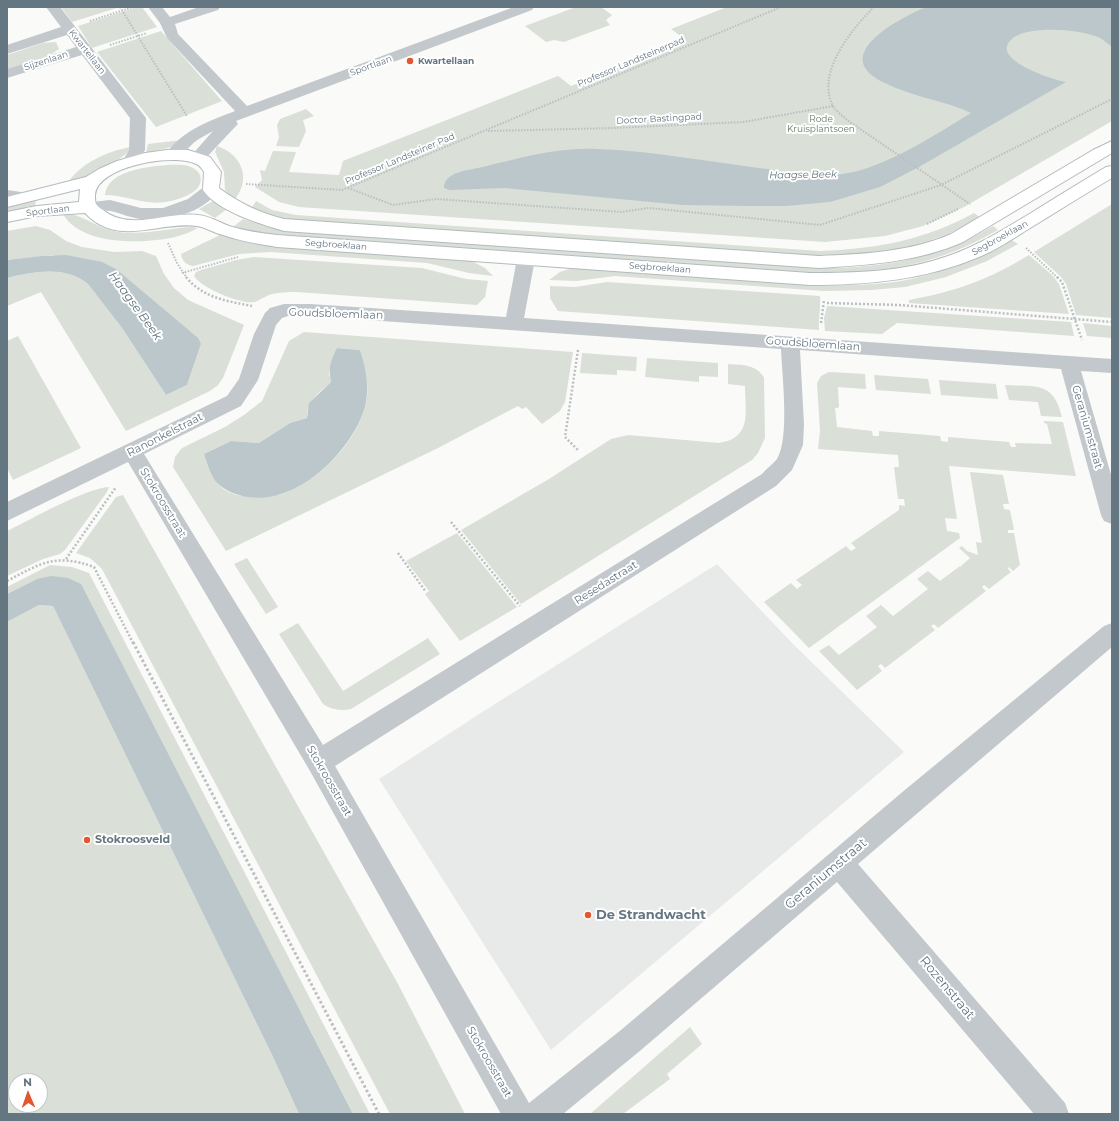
<!DOCTYPE html>
<style>
body{margin:0}
#map{position:relative;width:1119px;height:1121px;overflow:hidden;background:#fafaf8;font-family:Montserrat,sans-serif}
canvas{display:block}
.frame{position:absolute;inset:0;border:8px solid #657683;pointer-events:none}
.north{position:absolute;left:8px;top:1073px;width:40px;height:40px;box-sizing:border-box;background:#fff;border:1px solid #c1c8cd;border-radius:50%;rotate:358deg;font-size:11px;font-weight:700;line-height:16px;text-align:center;color:#657683}
.north::after{content:'';display:block;margin:auto;width:14px;height:18px;background:#e4572e;clip-path:polygon(50% 0,100% 100%,50% 72%,0 100%)}
</style>
<div id="map">
<canvas width="1119" height="1121"></canvas>
<div class="frame"></div>
<div class="north">N</div>
</div>
<script>
const context = document.querySelector('canvas').getContext('2d');
context.lineJoin = 'round';
function fillPath(path, color) { context.fillStyle = color; context.fill(path, 'evenodd'); }
function trace(path, color, width, dash) { context.strokeStyle = color; context.lineWidth = width; context.lineCap = dash ? 'butt' : 'round'; context.setLineDash(dash || []); context.stroke(path); }
function drawText(font, color, halo, rows, align = 'center') {
  context.font = font + ' Montserrat,sans-serif'; context.lineWidth = 4; context.setLineDash([]); context.textBaseline = 'middle'; context.strokeStyle = halo; context.fillStyle = color; for (const [text, x, y, turn = 0] of rows) {
    context.save(); context.translate(x, y); context.rotate((+turn || 0) * Math.PI / 180); context.textAlign = isNaN(turn) ? turn : align; if (halo) context.strokeText(text, 0, 0); context.fillText(text, 0, 0); context.restore();
  }
}
const built = new Path2D(`
 M717,564l76,80 111,108 -353,298 -172,-271 105,-68z`);
const green = new Path2D(`
 M61,7h59l-48,15z
 M137,7h5l15,20 -65,21 -14,-22z
 M576,7h25l11,8 -6,5 4,5 -46,17 -10,-2 -8,2 -21,-16z
 M727,7h385v114l-148,86 -41,19 -38,10 -60,6 -526,-35 -20,-5 -24,-15 7,-7 -2,-10 5,1 8,-20 23,1 -7,20 50,3 4,-14 215,-85 13,10 115,-46 -15,-11z
 M161,31l61,70 -66,26 -59,-75z
 M56,42l3,7 -10,7 -42,13v-14l36,-12z
 M306,109l8,7 -11,4 3,11 -7,16 -23,-1 3,-9 -2,-12 3,-6z
 M182,140l-10,7 -26,6 2,-9z
 M217,146c24,8 35,32 18,53l-5,-3 -5,-6 -1,-18 -9,-20z
 M131,147l-4,6 -8,6 -41,22 -11,3c13,-21 41,-33 64,-37z
 M167,165c7,0 17,-1 24,2 4,2 7,4 9,8 5,16 -17,23 -29,26 -26,6 -42,-6 -66,-6 3,-25 42,-28 62,-30z
 M36,199l-1,9 -28,5v-7z
 M213,201l14,8 -12,9 -16,-9z
 M256,201l16,9 24,5 524,36c55,-2 106,-11 154,-38l7,5c-59,32 -100,35 -166,39l-531,-37 -33,-11z
 M1112,204v114l-36,-3 -10,-31 -5,-7 -27,-25z
 M66,213c19,3 33,16 52,19 16,2 32,0 47,-2 11,-1 22,-5 33,-2 -7,4 -15,7 -23,9 -31,7 -94,9 -112,-23z
 M243,219l25,8 19,4 538,37c60,0 116,-11 168,-42l5,4c-66,38 -120,44 -194,42l-547,-39 -24,-6z
 M36,226l14,4 16,11 16,6 32,5 28,-1 14,5 8,18 10,14 14,12 56,25 -21,53 -5,7 -8,6 -84,40 -85,-139 -34,14v-28c27,-6 57,-13 81,6l34,44 44,67 21,-10 14,-41 -148,-89 -46,5v-29z
 M220,235l17,5 22,4 211,16 15,8 8,8 -24,-3 -42,-10 -157,-11 -31,2 -46,12c-7,-1 -11,-5 -12,-12z
 M1010,239l8,5 -31,17 -41,16 -41,10 -33,3 -48,1 -209,-15 -39,5 -27,-1 11,-8 12,-4c61,4 122,8 184,12 52,3 108,10 160,-2 37,-9 61,-20 94,-39z
 M1029,255l24,21 6,8 10,30 -160,-11v-3c48,-9 79,-20 120,-45z
 M254,257l168,11 44,11 22,2 -3,16 -8,8 -180,-13c-9,0 -19,0 -28,3 -5,2 -9,5 -14,7 -13,3 -54,-14 -61,-26l2,-4 5,-2 35,-10z
 M607,282l213,14c1,12 -2,23 -1,34l-261,-19 -8,-13v-12l25,1z
 M827,306l244,16 3,14 -177,-13 -15,11 -57,-3 -1,-13z
 M1083,323l29,3v12l-25,-2z
 M304,332l269,20 -8,50 -5,9 -18,13 -16,-17 -4,2 -4,-3 -80,42 -212,103 -53,-84 2,-10 7,-9 43,-21 19,-12 18,-14 27,-60zM337,348l23,2c5,19 11,37 5,57 -11,38 -44,71 -80,86 -8,3 -19,2 -28,3 -16,1 -30,-1 -41,-14 -6,-8 -9,-19 -12,-28l27,-13 28,2 31,-20 17,-5c0,-18 12,-25 24,-36l-2,-9z
 M18,336l63,112 -68,32 -6,-12v-127z
 M582,353l55,4 -1,14 -19,-1v5l-37,-2z
 M647,358l71,5v14l-19,-1v6l-54,-5z
 M728,364c13,1 29,0 36,14l1,60 -7,15 -6,7 -231,144 -60,-74 88,-51 62,-40 17,-4 91,8c34,-5 26,-32 26,-57l-17,-2z
 M829,372l36,2 1,15 -28,-2 1,19 -1,2h-3l2,19 35,4 1,5h6v-5l61,5 1,5 7,1v-5l61,5 2,5h5l-1,-4 37,1 -5,-20 -3,-1v-2l19,1 13,54 -127,-10 8,53 -12,-1 2,13 12,2 1,5 -151,110 -45,-46 27,-19 6,6 5,-4 -6,-5 50,-34 5,5 5,-3 -5,-5 48,-33v-5l6,1 -1,-7h-6l-4,-32h5l-1,-12 -80,-6 2,-18 -3,-48 4,-7z
 M874,375l54,4 3,15 -55,-4z
 M939,380l57,4 2,15 -57,-4z
 M1005,385c32,2 48,-4 57,32l-21,-1 -3,-14 -29,-2z
 M970,472l33,3 6,29h-6l1,5 6,1 4,20h-6v3h6l6,32 -7,6 -4,-4 -1,2 3,3 -22,17 -5,-4 -2,2 4,4 -48,37 -4,-4 -3,2 4,4 -50,38 -4,-4 -3,2 4,5 -25,19 -38,-39 10,-6 10,10 38,-28 -11,-11 15,-11 12,11 35,-27 -11,-10 11,-8 12,10 20,-15 3,2 -2,-2 9,-8 -11,-10 3,-2 5,5 11,4 -2,-13 6,1z
 M109,487l-2,5 -42,58 -5,4 -17,5 -36,17v-45c23,-11 79,-43 102,-44z
 M123,495l275,489 67,130h-75l-288,-545 -12,-11 -14,-5 40,-56z
 M457,533l60,74 -57,34 -35,-47 4,-3 -23,-30z
 M247,558l31,49 -12,7 -32,-50z
 M50,565l22,2 17,6 281,541h-17l-47,-92 -269,-443 -30,15v-7z
 M39,605l14,1 221,453 25,55h-292v-492zM16,1081h24v24h-24z
 M298,623l45,68 85,-53 12,16 -89,55c-11,2 -19,1 -28,-5l-44,-70z
 M690,1027l12,17 -35,30 3,5 -47,35h-33z`);
const water = new Path2D(`
 M926,7h186v40c-4,-3 -8,-7 -12,-9 -18,-9 -71,-13 -87,0 -27,21 41,42 53,44l-147,85 -39,20 -50,15 -44,4h-37l-67,-1 -178,-17 -54,2 -6,-2c0,-17 27,-18 39,-21 37,-9 75,-20 114,-18 54,2 108,12 162,19 24,3 49,8 72,7 46,-1 102,-39 140,-62 -27,-13 -59,-16 -86,-30 -58,-27 13,-64 41,-76z
 M66,255l36,7 14,7 82,69 3,6 -14,41 -21,10 -44,-67 -34,-44c-24,-19 -54,-12 -81,-6v-18l34,-4z
 M337,348l23,2c6,19 10,37 5,57 -13,44 -67,98 -117,90 -12,-2 -23,-6 -32,-15 -6,-8 -9,-19 -12,-28l27,-13 28,2 31,-20 17,-5 2,-15 22,-21c-3,-14 0,-22 6,-34z
 M51,576l17,2 13,6 272,530h-54l-25,-55 -221,-453 -14,-1 -32,17v-28l30,-15z`);
const pathFar2 = new Path2D(`
 M120,7l67,109
 M874,7c-22,22 -57,64 -42,97 3,7 10,11 15,16l123,84
 M90,21l43,-14
 M110,45l37,-12
 M488,131l126,-3 129,-6 90,-16
 M246,184l96,6 439,-183
 M348,188l45,17 43,-6 185,13 28,-4 171,17 121,-40 171,-86
 M927,224l31,-15
 M168,243l9,20 10,15
 M1026,248l32,30
 M182,273l56,-16`);
const pathFar1 = new Path2D(`
 M186,277c17,21 41,24 66,29
 M1057,277l5,5 20,58
 M827,303l72,2 213,17
 M821,323l3,-23
 M578,350l-13,87 13,13
 M451,522l69,84
 M398,553l28,39
 M66,559l50,-72
 M7,581c34,-18 49,-28 87,-14l39,76`);
const path = new Path2D(`
 M133,642l246,472`);
const minor = new Path2D(`
 M46,7h14l86,111 -1,32 -9,15 -6,2 -6,-2 -2,-3 7,-12 1,-32 -48,-63 -75,23v-9l69,-22 -9,-12 -60,19v-9l54,-18z
 M148,7h14l8,10 29,-10h21l-2,3 -43,14 3,10 69,72 267,-99h20l-2,3 -296,111 2,3 -3,3 -31,33 -6,2 -6,-2 -2,-3 23,-26c-5,3 -12,6 -17,10 -10,7 -14,21 -29,17l-2,-3c16,-24 44,-34 70,-44l-68,-73 -7,-15z
 M211,185l6,1 2,4c-15,23 -53,32 -78,29 -11,-1 -20,-6 -30,-8 -10,-1 -19,2 -28,0l-2,-4 2,-4 27,-3 31,8h22l25,-9 17,-13z
 M7,190l21,3 2,4 -2,4 -6,1 -15,-2z
 M526,253l6,2 3,4 -11,59 588,41v14l-31,-2 31,107v46l-8,-3 -3,-6 -40,-146 -261,-19 4,75 -1,20 -11,25 -16,16 -441,280 194,337 92,-73 285,-241 198,-163 8,-3v24l-254,217 207,239 4,11h-35l-197,-232 -196,168 -78,64h-62l-191,-343 -182,-309 -121,59v-19l220,-106 12,-17 15,-45 11,-21 5,-5 14,-4h26l196,13 11,-58 3,-4zM288,316h22l471,33c1,26 9,89 -4,110 -4,5 -11,10 -15,15l-439,271 -179,-291 97,-48 17,-26 18,-55 6,-7z`);
const major = new Path2D(`
 M1112,141v12l-149,89c-45,20 -95,23 -144,26l-535,-37c-24,-7 -67,-20 -81,-41l1,-18c-2,-3 -4,-7 -8,-8 -22,-11 -99,2 -101,31 0,3 0,7 1,9 2,3 5,5 7,6 28,22 63,1 95,5 11,1 21,7 31,11 16,5 32,7 48,9l533,38c46,0 94,-1 138,-17 30,-10 56,-27 83,-43 25,-16 50,-31 75,-46l6,-1v12c-29,17 -57,35 -85,52 -16,10 -31,20 -48,27 -54,23 -111,28 -169,28l-533,-38c-18,-3 -37,-6 -54,-12 -9,-2 -18,-8 -26,-9 -38,-5 -79,22 -112,-13l-48,3 -30,6v-10l30,-6 42,-4 1,-13 -73,18v-10l79,-20 13,-8 18,-8 28,-8 22,-3h21l22,7 11,15 -2,16c20,15 41,25 65,31l535,37c45,-2 91,-4 132,-22l142,-84z`);
const markers = [
 [410,61,4,"#e4572e"],
 [87,840,4,"#e4572e"],
 [588,915,4,"#e4572e"]
];
const farStreetnames = [
 ["Kwartellaan",87,52,52],
 ["Sijzenlaan",46,61,-18],
 ["Professor Landsteinerpad",631,62,-23],
 ["Sportlaan",371,66,-20],
 ["Doctor Bastingpad",659,119,-3],
 ["Professor Landsteiner Pad",400,159,-23],
 ["Sportlaan",48,211,-7],
 ["Segbroeklaan",1000,238,-29],
 ["Segbroeklaan",336,245,4],
 ["Segbroeklaan",660,268,4]
];
const farPoinames = [
 ["Kwartellaan",418,61]
];
const farParknames = [
 ["Rode",821,119],
 ["Kruisplantsoen",821,129]
];
const farWaternames = [
 ["Haagse Beek",803,175,-1]
];
const streetNames = [
 ["Goudsbloemlaan",336,314,2],
 ["Goudsbloemlaan",813,344,4],
 ["Geraniumstraat",1087,427,74],
 ["Ranonkelstraat",165,435,-27],
 ["Stokroosstraat",163,503,59],
 ["Resedastraat",606,583,-32],
 ["Stokroosstraat",329,781,60],
 ["Stokroosstraat",489,1062,60]
];
const poiNames = [
 ["Stokroosveld",95,840]
];
const waterNames = [
 ["Haagse Beek",135,306,54]
];
const nearStreetnames = [
 ["Geraniumstraat",826,874,-40],
 ["Rozenstraat",947,988,50]
];
const nearPoinames = [
 ["De Strandwacht",596,915]
];
fillPath(built, '#e8e9e9');
fillPath(green, '#dadfd7');
fillPath(water, '#bbc7cb');
trace(major, '#b5babe', 2);
trace(pathFar2, '#bbbfc2', 2, [1.5, 1.5]);
trace(pathFar1, '#bbbfc2', 2.5, [2, 2]);
trace(path, '#bbbfc2', 3, [2.5, 2.5]);
fillPath(minor, '#c3c8cc');
fillPath(major, '#fff');
for (const [x, y, r, color] of markers) { const dot = new Path2D(); dot.arc(x, y, r, 0, 2 * Math.PI); context.fillStyle = color; context.fill(dot); trace(dot, '#fff', 1.5); }
drawText('9px', '#657683', '#fff', farStreetnames);
drawText('bold 9px', '#657683', '#fff', farPoinames, 'left');
drawText('9px', '#687a64', '#fff', farParknames);
drawText('italic 10px', '#60757c', '#fff', farWaternames);
drawText('11px', '#657683', '#fff', streetNames);
drawText('bold 11px', '#657683', '#fff', poiNames, 'left');
drawText('italic 12px', '#60757c', '#fff', waterNames);
drawText('13px', '#657683', '#fff', nearStreetnames);
drawText('bold 13px', '#657683', '#fff', nearPoinames, 'left');
</script>
